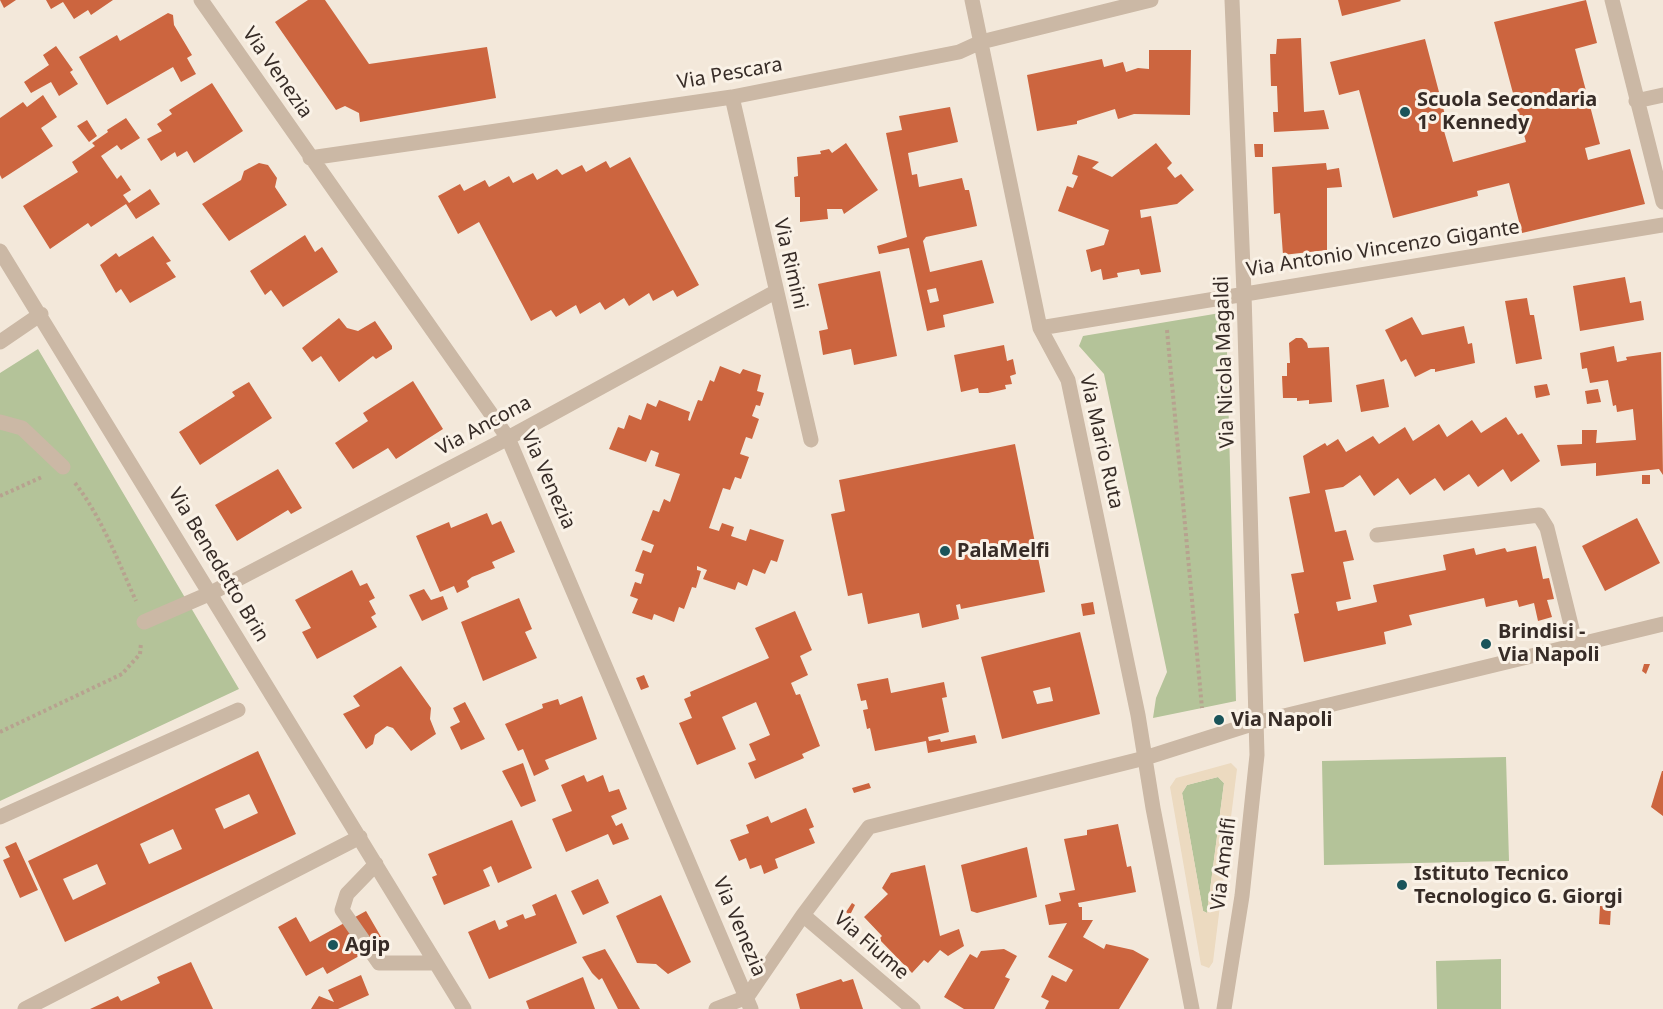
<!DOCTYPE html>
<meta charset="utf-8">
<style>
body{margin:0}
canvas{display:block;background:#f3e8da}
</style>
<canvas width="1663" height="1009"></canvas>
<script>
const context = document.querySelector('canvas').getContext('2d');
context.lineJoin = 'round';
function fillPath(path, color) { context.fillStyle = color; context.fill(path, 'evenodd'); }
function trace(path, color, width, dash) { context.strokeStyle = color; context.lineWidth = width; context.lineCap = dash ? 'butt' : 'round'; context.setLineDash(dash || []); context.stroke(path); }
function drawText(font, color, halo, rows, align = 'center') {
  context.font = font + ' "Noto Sans",sans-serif'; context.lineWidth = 6; context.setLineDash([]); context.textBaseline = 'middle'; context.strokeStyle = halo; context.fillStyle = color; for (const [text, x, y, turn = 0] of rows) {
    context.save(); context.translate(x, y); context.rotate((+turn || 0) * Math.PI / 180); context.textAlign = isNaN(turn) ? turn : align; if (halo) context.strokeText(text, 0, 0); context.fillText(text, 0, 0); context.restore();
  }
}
const green = new Path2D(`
 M1226,312l10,389 -83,17 3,-20 11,-26 -63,-298 -25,-28 4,-10z
 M38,349l201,340 -239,112v-428z
 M1506,757l3,104 -185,4 -2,-104z
 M1218,777l6,6 -17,130 -4,-2 -21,-118 5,-8z
 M1501,959v50h-64l-1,-48z`);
const plaza = new Path2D(`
 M1231,763l6,6 -24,193 -4,6 -8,-3 -31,-178 6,-9zM1218,777l6,6 -17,130 -4,-2 -21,-118 5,-8z`);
const building = new Path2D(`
 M0,0h16l-12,8z
 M46,0h67l-22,15 -3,-5 -14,9 -11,-17 -12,7z
 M308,0h17l44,64 118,-17 9,51 -136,24 -1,-9 -14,-7 -9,4 -61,-88z
 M1338,0h62l1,1 -59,15z
 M1586,0l11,43 -22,6 25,95 -15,4 3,12 42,-11 15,55 -123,29 -13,-50 -32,8 1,5 -85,22 -34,-128 -20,5 -9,-33 95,-23 24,91 -5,1 9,31 73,-20 -32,-120z
 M168,13l5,2 1,10 18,30 -5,3 9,16 -15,8 -8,-15 -66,38 -28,-48 38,-22 3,6z
 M1301,38l3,74 20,-2 5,19 -55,3 -1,-20h5l-1,-26h-6l-1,-32h6l1,-15z
 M56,46l17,24 -3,2 8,12 -19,12 -8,-14 -20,11 -7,-11 25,-17 -6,-10z
 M1149,50h42l-1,65 -56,-1 -16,5 -3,-10 -38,12v3l-40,7 -10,-56 75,-16 2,8 19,-5 3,10 12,-4 11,1z
 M212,83l31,48 -49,32 -7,-12 -10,6 -2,-5 -14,9 -14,-22 15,-8 -5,-7 15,-10 -3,-4z
 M43,95l14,22 -16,11 12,18 -51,33 -2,-4v-57l23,-16 4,5z
 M950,107l8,35 -50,11 4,22 5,-1 2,13 43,-9 3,12h4l8,36 -51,11 -3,4 7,31 52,-12 12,43 -51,12 2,12 -18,4 -18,-83 -30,6 -2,-8 30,-9 -21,-104 16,-3 -3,-14zM936,288l3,13 -9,2 -3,-13z
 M126,118l14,20 -19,12 -4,-5 -16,11 16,23 4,-4 10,15 -8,5 6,8 21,-14 10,15 -24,15 -10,-15 -35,23 -3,-4 -38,26 -27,-43 55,-34 -6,-10 23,-16 -3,-3 16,-11 -1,-2z
 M87,120l10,16 -8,6 -12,-16z
 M846,143l32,47 -34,24 -2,-5h-15l1,10 -28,3v-25h-5l-1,-20 4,-1 -1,-19 24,-3 -1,-3 9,-2 3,4z
 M1156,143l16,20 -5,5 8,10 6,-4 13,16 -17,14 -37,6 1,8 10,-2 10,56 -20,3 -2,-6 -22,4 1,4 -15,3 -2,-11 -10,3 -5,-22 18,-5 5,-15 -51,-19 9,-25 6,2 5,-12 -6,-2 6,-19 21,7 -7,6 20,9z
 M1254,144h9v13h-8z
 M630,157l69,128 -22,12 -4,-7 -20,11 -4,-8 -20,13 -5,-8 -19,12 -5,-8 -20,12 -4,-9 -20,12 -5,-7 -20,11 -52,-99 -21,12 -20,-38 22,-12 4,7 21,-11 4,7 20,-11 4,7 20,-10 4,7 20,-11 5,6 20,-10 4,7 20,-11 4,7z
 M259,163l9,2 9,13 -2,9 12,18 -58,36 -27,-37 39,-24 3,-9z
 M1326,163l1,7 12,-2 3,19 -15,1v62l-44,5 -3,-42 -6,1 -2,-47z
 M305,235l10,17 7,-5 16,25 -55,35 -12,-17 -6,5 -15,-24z
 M153,236l18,25 -5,2 10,14 -46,26 -9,-14 -5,4 -16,-28 16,-12 3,4z
 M880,271l17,85 -43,9 -3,-16 -28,6 -4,-24 9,-2 -10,-45z
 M1625,277l5,26 11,-2 3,19 -64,11 -7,-45z
 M1527,298l3,17h4l8,44 -26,5 -11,-63z
 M1412,317l10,18 42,-9 4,18 4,-1 3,20 -40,9v-3h-4l-16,8 -9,-18 -5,3 -16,-32z
 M339,318l8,10 11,3 17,-10 17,25v3l-16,10 -3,-3 -34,26 -18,-26 -9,6 -10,-14z
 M1296,338h6l5,5 1,5 21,-1 3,55 -23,2v-4l-12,1v-3h-14l-1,-22h5v-13h3l-1,-20z
 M1004,345l3,16 6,-2 3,15 -6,2 2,8 -7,1 1,4 -18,4h-9l-1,-5 -17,4 -7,-37z
 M1614,346l3,16 10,-2 -1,-3 35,-5 2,123 -4,-6 -63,7v-13l-35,3 -4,-21 25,-1v-14h15l-1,13 40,-3 -3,-31 -16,3 -1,-7 -3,1 -5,-26 -18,3 -3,-15 -5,1 -2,-16z
 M720,366l20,8 3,-5 18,6 -4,16 7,2 -4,13 -4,-1 -4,11 7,3 -7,20 -6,-2 -6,17 9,3 -8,22 -6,-2 -5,13 -7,-2 -14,40 10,3 3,-8 12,4 -3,9 15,5 4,-12 34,11 -7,22 -6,-2 -6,14 -12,-5 -6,17 -9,-4 -3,8 -32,-11 4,-9 -10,-4v4l4,1 -5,17 -4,-1 -8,22 -5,-2 -5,15 -20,-8 -2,6 -20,-7 6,-14 -8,-3 5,-14 6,2 3,-10 -9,-3 8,-21 8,3 3,-8 -13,-5 12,-30 6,2 5,-13 6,3 10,-28 -25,-8 4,-13 -8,-3 -5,12 -37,-13 9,-22 6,2 5,-14 12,5 6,-17 9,4 3,-7 31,12 -2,8 2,1 8,-21 4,1 8,-21 4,2z
 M1384,379l5,28 -28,5 -5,-27z
 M413,381l30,48 -47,30 -8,-11 -35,21 -18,-26 33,-22 -5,-8z
 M249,382l23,36 -72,47 -21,-33 56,-36 -3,-4z
 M1547,384l3,11 -14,3 -2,-12z
 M1598,389l3,13 -14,2 -2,-13z
 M1506,417l12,18 4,-2 18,28 -29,21 -8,-13 -25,18 -9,-13 -25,17 -9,-13 -25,17 -12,-17 -24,18 -14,-21 -17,12 -18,3 10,42 11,-2 8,30 -11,2 8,37 -15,3 2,9 39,-9 -4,-17 73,-15 -3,-15 31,-7 2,7 29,-7 2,4 29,-6 7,33 6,-1 5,21 -7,1 5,17 -14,4 -4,-18 -15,4 -2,-7 -31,7 -2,-9 -75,17 3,10 -28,7 2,12 -82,18 -10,-48 5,-1 -8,-39 13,-2 -15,-75 21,-4 -7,-37 22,-13 2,3 11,-7 8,13 27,-16 6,8 26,-17 8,14 26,-17 8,13 25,-17 9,13z
 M1015,444l30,148 -84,17 -1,-5 -4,1 3,14 -37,9 -3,-15 -51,11 -6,-31 -14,3 -17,-82 14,-3 -6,-31z
 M278,469l24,39 -11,6 -3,-4 -51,31 -22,-36z
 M1642,475h8v9h-8z
 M487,513l5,12 9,-4 14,31 -23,10 3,6 -23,9 -5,4 2,6 -12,6 -3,-7 -14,6 -24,-56 33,-14 2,6z
 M1637,518l23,45 -55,28 -23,-45z
 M352,570l8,16 7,-3 8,15 -6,3 7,13 -5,3 6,10 -60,32 -15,-27 9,-4 -16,-28z
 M424,589l7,11 12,-4 5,13 -26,12 -13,-26z
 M519,598l13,31 -7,3 12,26 -54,23 -22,-59z
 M1093,602l2,12 -12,2 -2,-12z
 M795,611l17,39 -12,6 8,19 -17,8 5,12 4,-1 20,52 -18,8 2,4 -49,21 -7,-16 8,-3 -7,-16 21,-9 -14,-33 -34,15 14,32 -39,16 -18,-42 13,-5 -8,-19 7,-3 -1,-4 79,-34 -14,-30z
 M1080,632l20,82 -98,25 -21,-82zM1050,687l3,14 -16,3 -4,-13z
 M1644,664h6l-4,10 -4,-3z
 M401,666l30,42 -1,11 6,15 -25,17 -18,-23 -6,-2 -12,9 -2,9 -7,5 -23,-35 17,-8 -7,-10z
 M644,675l5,12 -8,3 -5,-12z
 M888,678l3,15 53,-11 3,15 -5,1 7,34 -21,5 1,4 11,-2 1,3 34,-7 2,8 -49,10 -2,-12 -51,10 -5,-23 -3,1 -4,-19 5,-1 -2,-9 -5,1 -4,-17z
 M582,696l15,43 -52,21 4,9 -15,7 -11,-27 -5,2 -13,-27 38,-16 -1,-4 16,-5 2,6z
 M465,702l20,37 -24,11 -11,-23 10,-5 -7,-14z
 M258,751l38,83 -231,108 -37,-81zM249,794l9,19 -34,16 -9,-20zM173,829l9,20 -33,15 -9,-20zM97,864l9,20 -33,16 -10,-21z
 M523,763l13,38 -15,6 -19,-36z
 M1662,771h1v45l-12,-9z
 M584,775l3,7 16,-7 6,17 10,-3 8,20 -16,7 5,10 6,-3 7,16 -16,6 -5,-11 -42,18 -14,-33 20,-8 -11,-26z
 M869,783l2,5 -17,5 -2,-5z
 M806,808l8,19 -5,2 6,14 -40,16 3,9 -14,6 -3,-9 -11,4 -4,-11 -7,3 -9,-21 19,-7 -3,-8 22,-9 3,7z
 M512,820l20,48 -34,15 -7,-17 -8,4 7,16 -46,19 -12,-28 5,-2 -9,-21z
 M1118,824l9,43 4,-1 5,26 -58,11 1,4h3v13h11l-10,17 21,12 2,-5 27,6 16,9 -30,50h-74l4,-8 -8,-4 11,-22 14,7 7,-12 -25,-13 19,-34 -18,2 -4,-20 16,-4 -2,-8 16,-3 -11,-51 23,-4v-5z
 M16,842l22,48 -18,8 -17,-38 7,-3 -5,-10z
 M1027,847l10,50 -60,16 -6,-2 -10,-46z
 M925,865l15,71 19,-7 5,17 -16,10 -8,-6 -12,13 -4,-3 -12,13 -33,-34 3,-3 -18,-19 24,-23 -6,-6 9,-15z
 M598,879l11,24 -26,12 -12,-24z
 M556,894l21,49 -88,36 -21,-47 27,-12 4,10 9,-4 -2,-5 17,-7 2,5 11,-4 -4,-10z
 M661,895l30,67 -23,12 -12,-10 -19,-1 -21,-47z
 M852,903l3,2 -5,10 -4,-3z
 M1600,906l11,1 -1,18 -11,-1z
 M366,911l18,31 -57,32 -4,-7 -17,9 -28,-49 18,-10 14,25z
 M605,949l20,34 15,26h-22l-16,-31 -3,2 -7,-7 -10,-16z
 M1004,949l13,7 -12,21 5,2 -16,30h-30l-20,-12 26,-43 7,4 4,-7z
 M191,962l22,47h-123l28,-13 3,5 39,-18 -3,-6z
 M361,975l8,20 -31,14h-27l8,-13 15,6 -6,-12z
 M583,977l12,32h-66l-3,-8z
 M841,979l2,3 10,-3 10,30h-63l-4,-15z`);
const path = new Path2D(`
 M1167,330l35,378
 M75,483c27,35 43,78 61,118
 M0,496l42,-19
 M0,732l122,-58 18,-20 1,-11`);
const minor = new Path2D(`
 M201,0l307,438 243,571
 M972,0l68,328 28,52 70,335 15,93 39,201
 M1612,0l51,202
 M732,97l79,343
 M1636,101l27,-6
 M310,158l422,-61 227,-45 22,-10 170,-42
 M0,251l464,758
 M1040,328l623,-103
 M0,342l41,-28
 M0,422l22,6 41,39
 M1377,535l162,-20 8,13 29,117
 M144,622l67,-29 297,-155 267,-146
 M0,817l238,-107
 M376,864l-29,30 -5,16 37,53h57
 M803,915l110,94
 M747,997l56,-82 66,-88 276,-69 110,-35 408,-99
 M25,1009l335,-172
 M716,1009l31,-12
 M1224,1009l18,-113 15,-141 -13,-462 -12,-293`);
const markers = [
 [1405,112,6,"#1a545a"],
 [945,551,6,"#1a545a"],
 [1486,644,6,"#1a545a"],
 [1219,720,6,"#1a545a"],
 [1402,885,6,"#1a545a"],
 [333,945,6,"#1a545a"]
];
const streetNames = [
 ["Via Venezia",277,73,55],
 ["Via Pescara",730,74,-10],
 ["Via Antonio Vincenzo Gigante",1383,249,-9],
 ["Via Rimini",790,264,77],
 ["Via Nicola Magaldi",1225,362,-92],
 ["Via Ancona",484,426,-28],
 ["Via Mario Ruta",1101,442,77],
 ["Via Venezia",548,480,66],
 ["Via Benedetto Brin",218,565,59],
 ["Via Amalfi",1224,864,-83],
 ["Via Venezia",739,927,67],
 ["Via Fiume",871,946,41]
];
const poiNames = [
 ["Scuola Secondaria",1417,100],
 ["1° Kennedy",1417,123],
 ["PalaMelfi",957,551],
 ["Brindisi -",1498,632],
 ["Via Napoli",1498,655],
 ["Via Napoli",1231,720],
 ["Istituto Tecnico",1414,874],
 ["Tecnologico G. Giorgi",1414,897],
 ["Agip",345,945]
];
fillPath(green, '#b4c399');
fillPath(plaza, '#ecdac0');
fillPath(building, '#cc653f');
trace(path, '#b7a28f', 4, [3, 3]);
trace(minor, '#cbb8a5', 15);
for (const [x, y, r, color] of markers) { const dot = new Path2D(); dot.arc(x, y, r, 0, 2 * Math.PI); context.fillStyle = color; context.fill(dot); trace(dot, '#faf2e7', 2); }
drawText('20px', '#372c27', '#faf2e7', streetNames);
drawText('bold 20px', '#372c27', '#faf2e7', poiNames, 'left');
</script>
